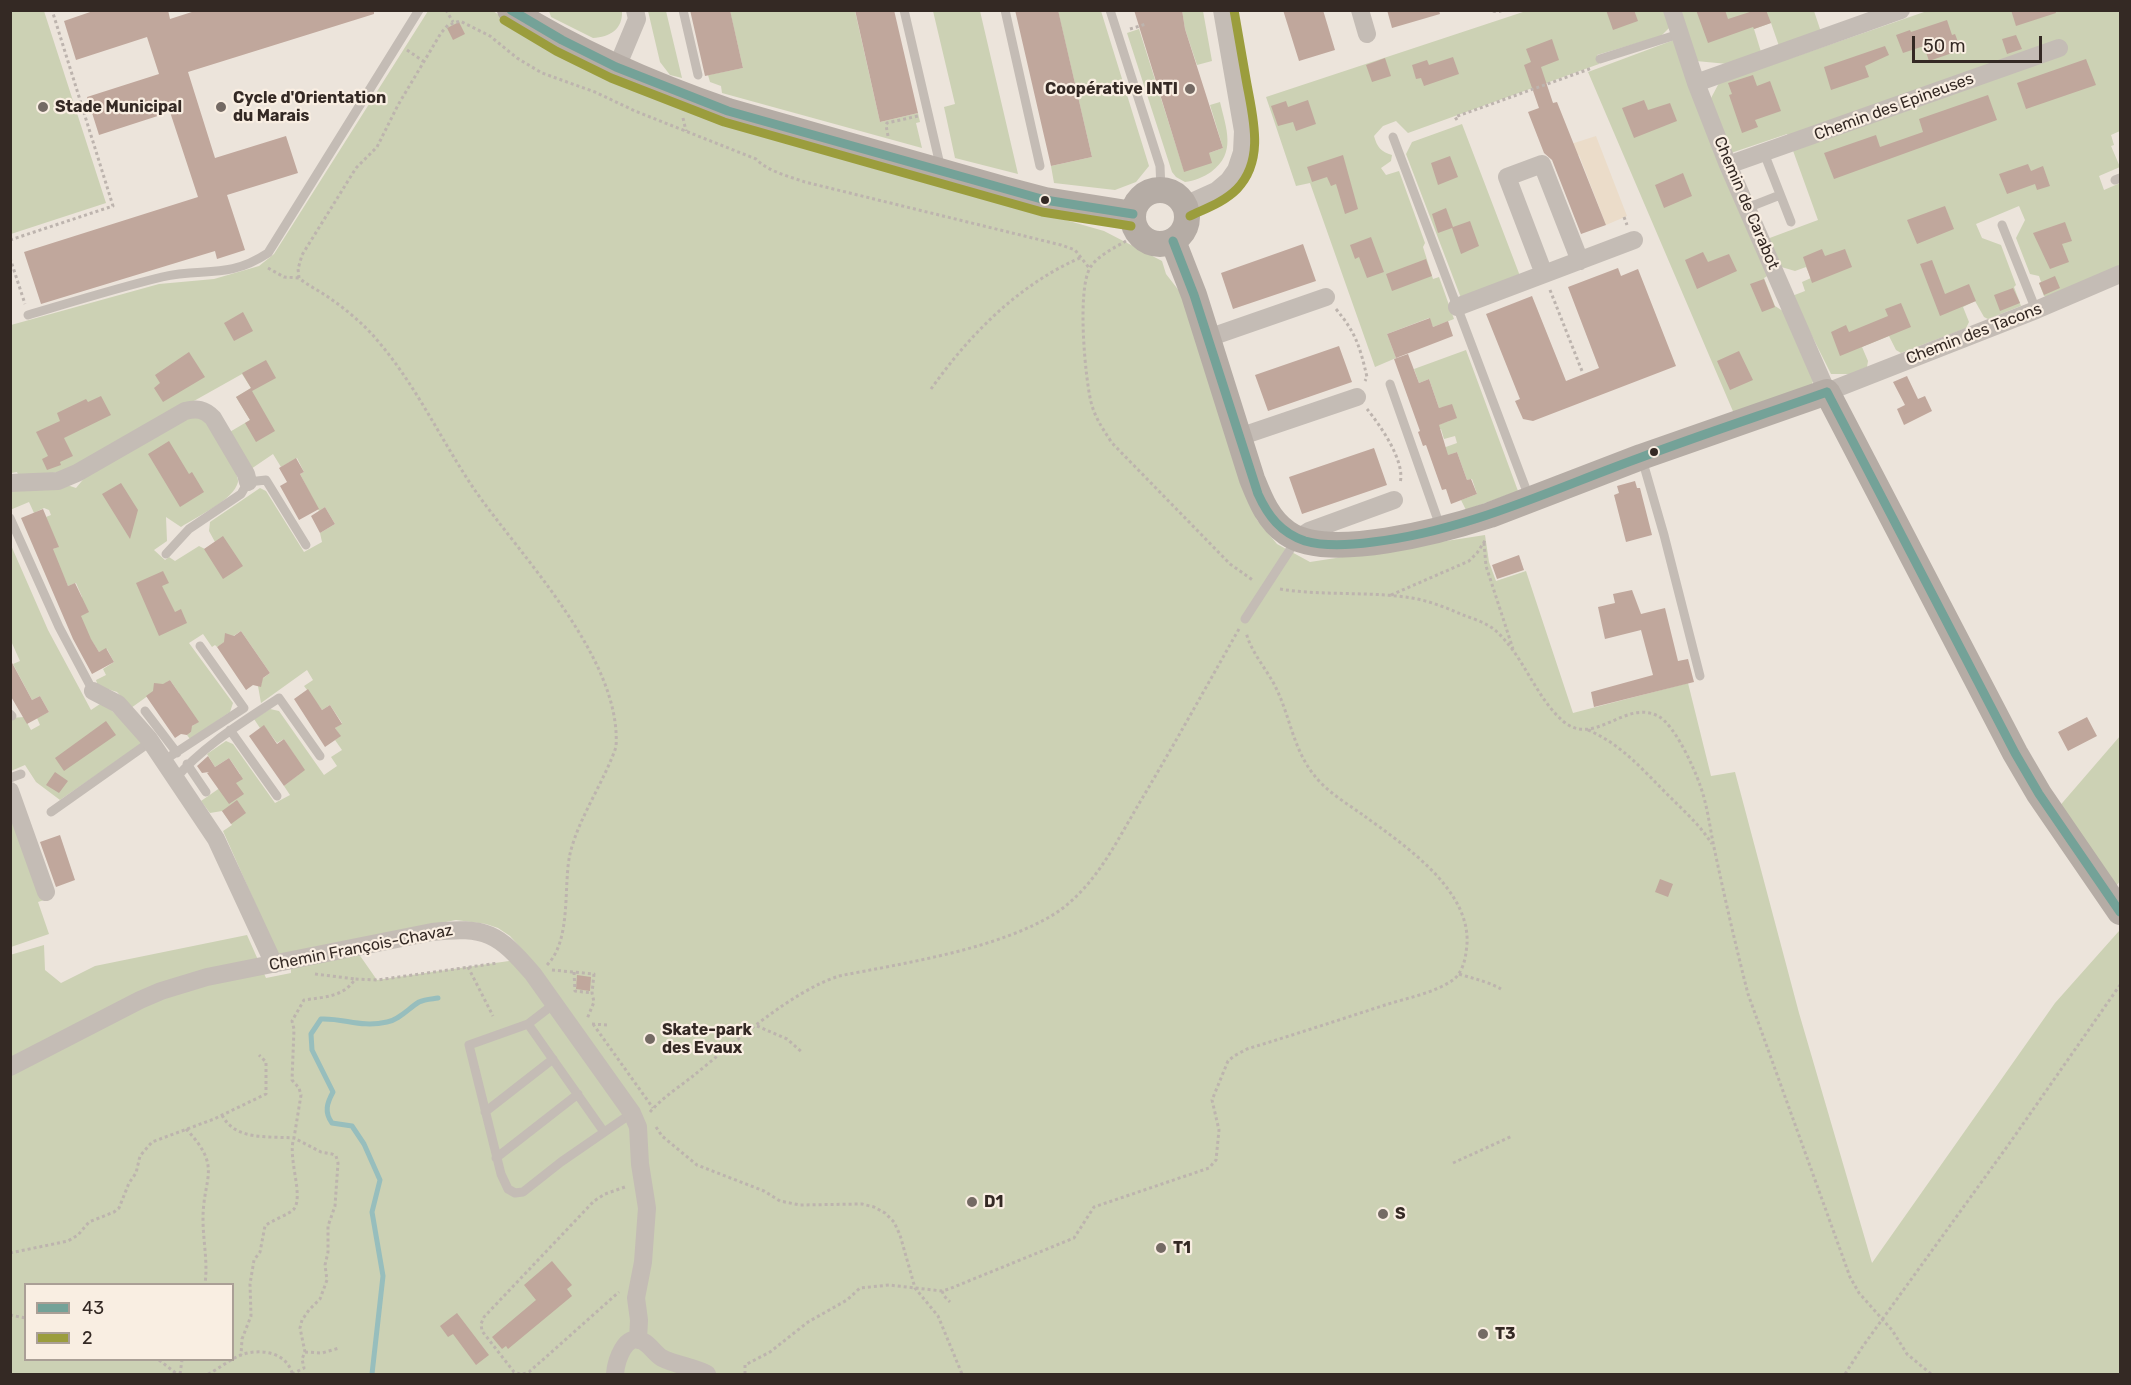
<!DOCTYPE html>
<meta charset="utf-8">
<style>
body{margin:0}
#map{position:relative;width:2131px;height:1385px;overflow:hidden;background:#ece4db;font-family:Rubik,sans-serif}
canvas{display:block}
.frame{position:absolute;inset:0;border:12px solid #342924;pointer-events:none}
.legend{position:absolute;left:24px;top:1283px;width:210px;height:78px;box-sizing:border-box;background:#f9eee2;border:2px solid #aa9f96;margin:0;padding:8px 10px;list-style:none;font-size:18px;color:#342924}
.legend li{display:flex;align-items:center;gap:12px;height:30px}
.legend b{width:30px;border:2px solid #aa9f96}
.scale{position:absolute;left:1912px;top:36px;width:130px;height:27px;box-sizing:border-box;border:3px solid #342924;border-top:0;padding-left:8px;font-size:18px;line-height:21px;white-space:nowrap;color:#342924;-webkit-text-stroke:4px #f9eee2;paint-order:stroke}
</style>
<div id="map">
<canvas width="2131" height="1385"></canvas>
<div class="frame"></div>
<ul class="legend">
<li><b style="height:8px;background:#74a298"></b>43</li>
<li><b style="height:8px;background:#9b9d3d"></b>2</li>
</ul>
<div class="scale">50 m</div>
</div>
<script>
const context = document.querySelector('canvas').getContext('2d');
context.lineJoin = 'round';
function fillPath(path, color) { context.fillStyle = color; context.fill(path, 'evenodd'); }
function trace(path, color, width, dash) { context.strokeStyle = color; context.lineWidth = width; context.lineCap = dash ? 'butt' : 'round'; context.setLineDash(dash || []); context.stroke(path); }
function drawText(font, color, halo, rows, align = 'center') {
  context.font = font + ' Rubik,sans-serif'; context.lineWidth = 4.5; context.setLineDash([]); context.textBaseline = 'middle'; context.strokeStyle = halo; context.fillStyle = color; for (const [text, x, y, turn = 0] of rows) {
    context.save(); context.translate(x, y); context.rotate((+turn || 0) * Math.PI / 180); context.textAlign = isNaN(turn) ? turn : align; if (halo) context.strokeText(text, 0, 0); context.fillText(text, 0, 0); context.restore();
  }
}
const green = new Path2D(`
 M10,11h34l62,192 -95,31z
 M428,11h65l24,16 240,105 347,99 58,30 4,13 14,18 77,228 20,24 33,18 175,-27 4,27 7,19 30,-10 47,142 115,-30 23,93 24,-4 64,241 73,250 183,-260 64,-72 1,3v440h-2109l-1,-419 34,-10 1,25 16,13 34,-17 152,-31 19,43 25,-5v-8l65,-15 21,30 132,-19 19,-5 -18,-20 -12,-8 -12,-4 -30,-4 -178,35 -55,-124 9,-6 -10,-14 -12,2 -9,-12 39,-27 -11,-16 -14,9 -8,-13 19,-13 7,3 42,59 15,-8 -6,-9 14,-11 -10,-15 7,-4 -11,-17 -7,4 -13,-17 -4,2 -6,-9 16,-10 9,2 45,64 13,-9 -6,-9 11,-7 -7,-10 5,-4 -5,-8 7,-5 -12,-18 -8,5 -18,-24 9,-6 -6,-10 -46,33 -3,-17 4,-3v-4l8,-6 -29,-42 -24,16 -2,-2 -3,2 -9,-13 -14,9 44,60 -3,9 -40,27 -3,-4 4,-3v-5l7,-5 -21,-27 2,-2 -9,-13 -39,28 -14,-16 -19,-6 -2,-6 10,-5 -3,-6 11,-7 -7,-13 -8,3 -23,-35 6,-20 -6,-14 -8,3 -17,-36 7,-3 -12,-30 5,-2 -2,-5 -5,-2 -10,5 -5,-11 -19,8 1,-22 59,-2 6,2 10,-12 103,-58c6,-1 13,-1 18,3 6,7 33,53 31,61 -4,18 -42,35 -57,45l-15,-10 1,24 -13,9 11,10 4,-3 6,4 24,-15 6,3 10,-7 -6,-11 1,-9 50,-34 6,3 38,61 18,-10 -2,-9 15,-9 -10,-17 -6,4 -19,-37 4,-2 -7,-14 -16,9 -8,-13 -22,15 -23,-36 22,-13 -14,-23 15,-9 -9,-14 -173,97 -50,6 -2,-5 -6,1v-148l148,-41 55,-5 45,-13 15,-12zM26,1284h206v76h-206z
 M622,11c1,18 -12,26 -29,27l-42,-21 -2,-6z
 M648,11h18l16,67 -12,-3 -10,-13z
 M730,11h125l25,111 38,-9 2,9 -4,1 6,25 -200,-55 -1,-7 -11,-4 -2,-7 35,-7z
 M933,11h47l38,163 -63,-16 -11,-51 11,-3z
 M1058,11h43l48,155 -13,16 -21,8 -61,-7 -3,-17 41,-9z
 M1182,11h21l9,50 -15,4 -12,-36z
 M1526,11h139l5,16 -9,9 -64,19 2,9 -191,69 -12,-12 -13,5 -9,10c3,11 7,16 18,19l-1,6 -10,7 5,7 13,-4 26,72 -2,4 10,32 6,-2 15,42 -21,8 -4,-9 -42,16 9,24 -21,9 -65,-184 -14,3 -30,-89z
 M1680,11h134l7,21 -42,14 -8,-23 -17,6 7,23 -33,12 -32,-3z
 M1927,11h193v120l-9,4 3,10 -3,1 9,21 -21,9 5,14 16,-7v86l-70,30 -6,-3 -5,-13 2,-1 -2,-6 -9,-2 -14,-36 9,-18 -6,-14 -43,18 6,14 19,7 15,40 -2,2 7,19 -33,13 -4,-2 -9,-16 -12,6 6,15 -3,6 -65,25 -5,-3 -7,-14 -27,11 6,14 -1,6 -16,7h-20l-39,-78 13,-5 -3,-9 9,-4 -5,-11 -11,4 -17,-5 -11,-27 51,-19 -31,-86 -56,19 -21,-53 9,-17z
 M1139,29l45,142 25,-18 14,-5 -13,-43 10,-3c6,26 17,51 -9,70 -7,5 -17,9 -26,10l-9,-5 -4,-5 -45,-139z
 M1674,40l95,235 -5,3 11,28 11,7 29,63 -5,13 -75,27 -147,-344z
 M1462,124l58,152 -59,22 -55,-144 6,-12z
 M1466,350l52,141 -52,19 -5,-10 16,-6 -5,-15 -5,1 -10,-28 -11,4 -3,-8 14,-5 -2,-7 -11,3 -3,-10 -8,3 -1,-5 17,-6 -5,-14 -5,1 -10,-29 -10,4 -5,-14z
 M10,543l38,87 43,80 12,-8 41,40 -84,58 -24,-18 -11,-17 -14,6v-53l13,-1 7,13 9,-5 -3,-7 12,-6 -9,-16 -8,4 -19,-36 7,-3 -9,-20z
 M2120,736v145l-6,8 -57,-80z
 M10,807l34,93 -6,2 11,32 -38,13z`);
const plaza = new Path2D(`
 M1596,136l31,80 -21,9 -27,-70 -4,1 -4,-12z`);
const stream = new Path2D(`
 M372,1374l11,-98 -11,-64 8,-32 -16,-36 -12,-18 -20,-3c-8,-11 -5,-20 1,-31l-21,-42 -1,-16 10,-15c24,-1 39,9 66,3 12,-2 22,-14 32,-20 6,-3 13,-3 19,-4`);
const building = new Path2D(`
 M96,10h72l2,9 28,-9h176v4l-186,58 27,86 71,-22 12,37 -71,22 18,55 -28,9 -2,-8 -174,53 -17,-52 174,-55 -28,-85 -71,23 -12,-38 72,-23 -12,-37 -71,23 -12,-39z
 M690,10h40l13,58 -38,8z
 M855,10h39l24,103 -38,9z
 M1015,10h43l34,147 -41,9z
 M1134,10h48l3,19 38,119 -14,5 3,10 -28,9z
 M1283,10h40l12,40 -36,11z
 M1387,10h52l1,4 -48,14z
 M1606,10h28l4,11 -25,9z
 M1696,10h29l3,9 28,-9h10l5,13 -17,6 -1,-2 -45,16z
 M2011,10h44l1,3 -40,13z
 M1947,20l5,15 3,-1 6,16 -32,11 -5,-15 -21,7 -7,-18 14,-5 1,2z
 M459,22l6,12 -12,6 -6,-12z
 M2016,35l6,14 -15,5 -5,-15z
 M1552,39l7,21 -18,7 12,36 4,-1 49,123 -25,9 -29,-74 -8,-7 -16,-41 11,-4 -15,-43 7,-3 -5,-13z
 M1885,46l4,9 -24,11 4,11 -38,13 -7,-23z
 M1453,57l6,17 -35,12 -3,-8 -5,1 -4,-14 15,-5 2,5z
 M1385,58l6,18 -19,6 -6,-17z
 M2086,59l10,26 -70,24 -9,-26z
 M1753,75l4,11 13,-5 11,30 -26,9 3,7 -16,6 -13,-38 3,-1 -4,-11z
 M1988,95l9,25 -163,59 -10,-26 52,-18 4,12 43,-15 -4,-13z
 M1308,100l8,24 -20,7 -3,-9 -15,4 -7,-20 15,-5 2,6z
 M1644,100l4,10 22,-7 7,18 -43,17 -12,-30z
 M1343,155l15,54 -13,5 -9,-30 -5,2 -4,-9 -15,5 -5,-15z
 M1450,156l8,21 -20,8 -7,-22z
 M2028,164l3,7 12,-5 7,20 -13,4 -2,-6 -28,10 -8,-20z
 M1683,173l9,23 -28,12 -9,-23z
 M1945,206l9,23 -37,15 -10,-24z
 M1446,208l7,19 17,-6 9,25 -18,8 -9,-26 -14,5 -6,-19z
 M2065,222l7,19 -10,3 7,18 -19,7 -17,-36z
 M1371,237l13,35 -17,6 -8,-21 -4,2 -5,-14z
 M1303,244l13,37 -83,28 -12,-36z
 M1822,249l3,7 20,-7 7,18 -40,16 -9,-26z
 M1703,252l5,10 21,-8 8,17 -40,18 -12,-29z
 M1426,259l6,17 -40,15 -6,-17z
 M1932,260l13,34 24,-10 7,17 -36,15 -20,-52z
 M1618,268l3,8 17,-7 38,97 -143,55 -10,-2 -8,-18 5,-2 -34,-85 46,-18 34,85 33,-13 -31,-81z
 M2055,276l5,12 -16,7 -5,-12z
 M1764,279l11,28 -13,5 -12,-28z
 M2013,288l7,15 -20,8 -6,-16z
 M1901,303l10,24 -71,29 -9,-24 15,-7 3,7 39,-16 -3,-7z
 M243,312l10,19 -19,10 -10,-18z
 M1430,318l3,9 15,-6 5,15 -57,22 -9,-24z
 M1339,346l13,36 -84,29 -13,-36z
 M1739,351l14,29 -23,10 -13,-29z
 M189,352l16,25 -42,25 -9,-14 6,-5 -5,-8z
 M1408,354l11,29 10,-4 10,29 13,-4 5,14 -18,7 9,30 9,-3 10,28 4,-1 6,15 -26,10 -5,-15 -4,1 -16,-45 -3,1 -5,-14 2,-1 -26,-72z
 M266,360l10,18 -24,13 23,40 -19,11 -11,-19 5,-3 -14,-23 15,-9 -9,-15z
 M1907,376l11,23 7,-3 7,15 -28,14 -7,-16 8,-4 -12,-23z
 M101,396l10,19 -47,23 9,18 -13,6 1,3 -14,5 -5,-11 6,-3 -12,-24 24,-11 -3,-8 29,-14 2,3z
 M169,441l20,33 3,-2 12,20 -24,15 -32,-53z
 M1374,448l13,37 -85,29 -13,-37z
 M296,458l8,14 -4,2 19,35 -20,11 -19,-34 7,-4 -8,-14z
 M1635,481l2,7h3l12,47 -26,7 -12,-47 5,-2 -2,-7z
 M121,483l17,27 -8,29 -28,-45z
 M325,507l10,17 -15,9 -9,-17z
 M43,509l16,38 -6,2 15,37 7,-3 14,29 -8,4 10,23 8,13 7,-4 8,14 -22,12 -19,-35 -52,-121z
 M223,536l20,30 -20,13 -19,-30z
 M1519,555l5,15 -27,9 -5,-14z
 M163,571l6,12 -7,3 13,26 6,-3 6,14 -28,13 -23,-53z
 M1632,590l9,24 24,-6 13,53 10,-2 6,23 -100,25 -3,-15 62,-17 -12,-45 -36,9 -7,-32 17,-4 -2,-9z
 M241,631l29,42 -7,5 -2,9 -8,-2 -7,5 -29,-43 7,-5 1,-9 9,3z
 M10,659l22,41 8,-4 9,16 -22,12 -17,-29z
 M170,680l29,42 -7,4 -1,6 -4,3 -6,-1 -6,4 -29,-42 7,-5 1,-8 9,1z
 M308,689l14,21 8,-5 12,19 -7,4 6,8 -16,11 -31,-48z
 M2087,717l10,19 -29,15 -10,-19z
 M106,721l10,14 -52,36 -9,-13z
 M264,725l13,19 7,-5 21,31 -21,16 -35,-50z
 M208,756l7,11 14,-9 14,21 -7,4 8,11 -15,10 -22,-31 2,-1 -7,1 -5,-7z
 M55,772l13,9 -9,12 -13,-8z
 M237,800l9,13 -15,11 -9,-13z
 M60,835l15,45 -19,7 -16,-45z
 M1660,879l13,5 -5,13 -13,-5z
 M577,975l14,2 -1,14 -14,-2z
 M552,1261l20,24 -5,4 5,7 -64,53 -2,-3 -4,3 -10,-12 44,-37 -12,-15z
 M457,1313l32,42 -13,10 -23,-31 -5,3 -8,-11z`);
const path = new Path2D(`
 M446,10l7,12
 M1487,10l11,2 5,-2
 M1130,29l16,-5
 M407,50l16,11
 M683,118l3,13
 M1457,120l-2,-3 137,-49
 M888,136l-2,-11 1,-2 31,-7
 M1624,217l3,8
 M10,240l103,-34 -61,-196
 M1126,241c-12,7 -29,15 -36,27 -13,22 -5,109 1,134 4,16 12,27 21,41l118,121 24,17
 M10,258l15,46
 M268,268l16,9 15,1
 M1550,290l32,81
 M1336,309c20,24 24,38 31,68l-2,4
 M931,389c39,-55 88,-105 151,-132
 M1367,409c13,16 39,53 33,74
 M1484,543l2,23 27,83
 M1280,589c43,7 88,2 132,9 18,3 35,10 51,17 11,4 24,8 33,16 28,25 39,66 68,91 31,25 61,-23 94,-6 17,9 36,52 42,69 8,22 10,45 15,67 10,47 21,95 33,142l102,283 9,16 33,37 15,24 24,20
 M1391,595l78,-34 8,-8 9,-14
 M1588,730c33,14 55,40 80,65 15,15 32,30 44,49
 M547,965c25,-25 16,-80 23,-111 8,-35 34,-72 46,-107 6,-88 -94,-189 -142,-258 -33,-49 -58,-104 -97,-149 -15,-18 -35,-34 -55,-47 -8,-5 -16,-9 -23,-15l-1,-9 4,-14 54,-87 21,-21 21,-42 43,-72 7,-8 12,-4 30,15 27,22 25,15 53,19 40,19 121,48c13,13 32,17 49,23l256,63 14,5 15,19
 M468,967l25,49
 M552,970l42,4 -2,19 2,9 -7,17
 M574,972l1,19 17,2
 M315,974l40,5
 M1459,974c15,5 28,7 42,15
 M592,1024l15,1
 M593,1024l60,84
 M757,1026l30,13 16,14
 M650,1112c12,-14 29,-25 43,-36 41,-33 97,-84 146,-100 66,-13 160,-27 217,-63 40,-27 60,-71 84,-111 34,-57 66,-115 99,-173
 M222,1115c13,26 47,21 72,23 -7,19 10,57 0,71 -4,5 -22,11 -29,17l-5,26 -6,8 -4,24 1,32 -9,23 -1,16
 M656,1127l6,9 35,29 67,26 16,10 20,4 62,-1 12,3 11,6 9,9 6,13 15,53 23,28 24,58
 M186,1129c37,39 17,47 17,90 0,22 5,43 2,65
 M1453,1163l59,-27
 M10,1253l58,-12 10,-6 11,-13 25,-10 5,-4 10,-25 7,-10 4,-17 12,-14 62,-23 52,-25v-32l-7,-7
 M942,1291l2,5 6,6
 M10,1315l16,3
 M305,1352l17,1 17,-5
 M159,1360l18,14
 M180,1374l2,-14
 M208,1374c11,-5 22,-15 33,-19 19,-7 45,-3 51,18
 M292,1374l12,-6 -2,-9 3,-7 -5,-24 2,-8 7,-10 11,-11 7,-19 -2,-15 3,-13v-26l7,-20 3,-43 -2,-7 -4,-2 -11,-2 -27,-14 7,-43 -2,-7 -7,-8 2,-51 -2,-8 12,-21c20,-3 40,-3 51,-21l22,1 121,-17
 M520,1374l-6,-2 -32,-41 -1,-7 3,-7 110,-116 11,-7 20,-7
 M523,1374l6,-2 90,-80
 M745,1374v-9l25,-13 38,-30 39,-22 13,-12 29,-3 53,6 7,-2 125,-51 20,-31 115,-39 7,-8 3,-30 -7,-30 16,-39 6,-5 13,-7c46,-14 92,-29 138,-44 22,-7 49,-12 68,-25 8,-6 12,-18 13,-28 11,-59 -62,-107 -103,-137 -17,-12 -37,-24 -49,-40 -21,-26 -24,-59 -38,-87 -9,-19 -25,-35 -30,-56
 M1845,1374l18,-28 146,-202 111,-159`);
const lane = new Path2D(`
 M683,10l15,65
 M904,10l37,159
 M1005,10l35,156
 M1110,10l50,156 1,23
 M1600,59l79,-25
 M1393,137l136,360
 M1764,153l27,69
 M2115,180l5,-2
 M1747,208l33,-13
 M2002,225l34,85
 M28,315c44,-13 89,-27 134,-38 41,-10 65,3 106,-24l151,-243
 M1390,384l50,142
 M1642,459l22,76 36,141
 M10,518l49,109 34,64
 M166,554l23,-25 52,-35 7,-12 18,-2 40,65
 M1245,619l52,-80
 M145,711l32,42
 M10,714l2,2
 M230,730l47,66
 M163,761l81,-53 -44,-62
 M187,764l19,28
 M10,778l11,-4
 M175,779c29,-34 68,-57 104,-81l41,58
 M51,812l99,-70
 M554,1004l-26,20 -59,21 32,129 7,15 7,4 8,-1 38,-30 71,-49
 M528,1024l76,108
 M485,1112l68,-53
 M496,1158l82,-64`);
const street = new Path2D(`
 M1360,10l7,24
 M1672,10l24,73 32,82 99,227 209,-82 84,-36
 M617,67l20,-48 -2,-9
 M1696,83l205,-73
 M1728,165l331,-117
 M1185,205l31,-14 13,-11 7,-10 6,-18 1,-21 -21,-121
 M1544,274l-37,-97 35,-13 38,97
 M1457,307l177,-67
 M1208,338l118,-41
 M1239,437l118,-40
 M10,483l48,-2 19,-8 108,-62c12,-3 19,-2 28,7l33,56 2,8
 M1297,539l12,-8 85,-31
 M93,691l25,13 31,35 67,100 58,125
 M10,791l36,101
 M10,1067l130,-67 21,-9 46,-14 225,-45c54,-6 66,1 101,42l99,139 6,14 2,37 7,44 -4,54 -7,36 3,22 -1,20
 M615,1374c1,-12 10,-44 29,-32 7,4 11,12 18,16 14,7 31,9 45,16`);
const secondary = new Path2D(`
 M510,10c68,43 142,75 218,101l275,78 42,11 88,14
 M1133 217a27 27 0 1 1 54 0a27 27 0 1 1-54 0Z
 M1173,241l21,54 58,184c8,20 16,41 35,54 41,29 157,-3 203,-18l151,-58 186,-65 188,361 24,41 81,118`);
const bus1 = new Path2D(`
 M511,10l51,30 54,27 112,44 317,89 88,14
 M1173,241l21,54 64,199c10,22 23,39 47,47 21,6 46,4 68,1 94,-11 180,-53 269,-85 61,-23 123,-43 185,-65
 M1827,392l188,361 24,41 81,118`);
const bus2 = new Path2D(`
 M504,20l52,31 55,27 113,44 318,90 89,14
 M1190,216c17,-8 34,-14 47,-27 29,-30 15,-75 9,-110 -4,-23 -8,-46 -12,-69`);
const markers = [
 [1190,89,6,"#746a64"],
 [43,107,6,"#746a64"],
 [221,107,6,"#746a64"],
 [1045,200,5,"#342924"],
 [1654,452,5,"#342924"],
 [650,1039,6,"#746a64"],
 [972,1202,6,"#746a64"],
 [1383,1214,6,"#746a64"],
 [1161,1248,6,"#746a64"],
 [1483,1334,6,"#746a64"]
];
const poiNames = [
 ["Coopérative INTI",1178,89,"right"],
 ["Cycle d'Orientation",233,98],
 ["du Marais",233,116],
 ["Stade Municipal",55,107],
 ["Skate-park",662,1030],
 ["des Evaux",662,1048],
 ["D1",984,1202],
 ["S",1395,1214],
 ["T1",1173,1248],
 ["T3",1495,1334]
];
const streetNames = [
 ["Chemin des Epineuses",1894,107,-20],
 ["Chemin de Carabot",1746,203,67],
 ["Chemin des Tacons",1974,334,-21],
 ["Chemin François-Chavaz",361,948,-11]
];
fillPath(green, '#ccd1b4');
fillPath(plaza, '#ebdcc9');
trace(stream, '#97bebd', 5);
fillPath(building, '#c0a79c');
trace(path, '#bdb4ae', 3, [3, 3]);
trace(lane, '#c4bcb5', 9);
trace(street, '#c4bcb5', 18);
trace(secondary, '#b5aca5', 26);
trace(bus1, '#74a298', 9);
trace(bus2, '#9b9d3d', 9);
for (const [x, y, r, color] of markers) { const dot = new Path2D(); dot.arc(x, y, r, 0, 2 * Math.PI); context.fillStyle = color; context.fill(dot); trace(dot, '#f9eee2', 2); }
drawText('bold 16px', '#342924', '#f9eee2', poiNames, 'left');
drawText('16px', '#342924', '#f9eee2', streetNames);
</script>
